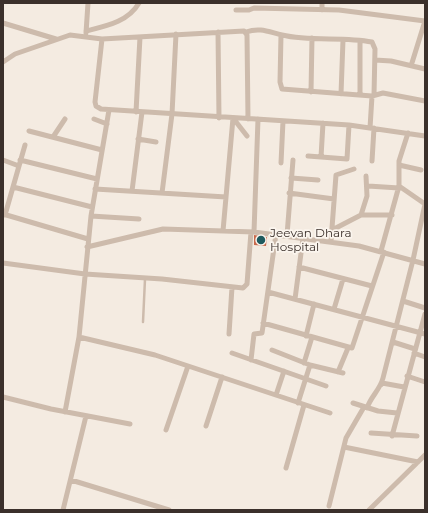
<!DOCTYPE html>
<style>
body{margin:0}
#map{position:relative;width:428px;height:513px;overflow:hidden;background:#f4ebe1;font-family:Montserrat,sans-serif}
canvas{display:block}
.frame{position:absolute;inset:0;border:4px solid #3b302b;pointer-events:none}
</style>
<div id="map">
<canvas width="428" height="513"></canvas>
<div class="frame"></div>
</div>
<script>
const context = document.querySelector('canvas').getContext('2d');
context.lineJoin = 'round';
function fillPath(path, color) { context.fillStyle = color; context.fill(path, 'evenodd'); }
function trace(path, color, width, dash) { context.strokeStyle = color; context.lineWidth = width; context.lineCap = dash ? 'butt' : 'round'; context.setLineDash(dash || []); context.stroke(path); }
function drawText(font, color, halo, rows, align = 'center') {
  context.font = font + ' Montserrat,sans-serif'; context.lineWidth = 3.5; context.setLineDash([]); context.textBaseline = 'middle'; context.strokeStyle = halo; context.fillStyle = color; for (const [text, x, y, turn = 0] of rows) {
    context.save(); context.translate(x, y); context.rotate((+turn || 0) * Math.PI / 180); context.textAlign = isNaN(turn) ? turn : align; if (halo) context.strokeText(text, 0, 0); context.fillText(text, 0, 0); context.restore();
  }
}
const building = new Path2D(`
 M254,235l13,2 -1,9 -12,-1z`);
const lane = new Path2D(`
 M143,322l2,-43`);
const street = new Path2D(`
 M322,3v7
 M236,10h13l5,-2 85,2 86,11
 M3,23l53,16
 M86,31c20,-5 42,-9 53,-28
 M218,32l1,86
 M246,32c14,-5 23,0 36,3 29,7 61,1 90,7l3,7 -1,46
 M86,33l2,-30
 M281,35l-1,47 2,7 90,7 11,-3 42,8
 M102,39l-7,63 1,4 5,3 248,16 76,11
 M360,41v54
 M375,60l16,1 34,8
 M3,62l12,-8 55,-19 32,4 142,-8 3,4 1,84
 M411,66l14,-45
 M311,92l1,-54
 M341,94l2,-54
 M136,112l4,-75
 M233,118l14,18
 M94,119l13,5
 M370,128l2,-32
 M29,131l73,19
 M53,137l12,-18
 M138,139l18,3
 M308,156l39,3 2,-34
 M321,157l2,-34
 M3,160l16,6
 M20,160l77,19
 M372,161l2,-33
 M281,163l2,-42
 M399,165l22,5
 M291,178l27,2
 M368,186l31,2
 M399,186l26,18
 M13,187l79,20
 M95,189l131,8
 M132,191l10,-79
 M162,193l10,-79 4,-80
 M289,193l45,6
 M3,214l85,25
 M5,215l20,-70
 M361,215l6,-19 -1,-20
 M91,216l48,3
 M332,230l29,-15h31
 M223,231l10,-113
 M254,232l4,-113
 M287,235l6,-75
 M331,241l5,-66 18,-6
 M87,247l76,-18 91,3 105,14 66,18
 M381,251l18,-65v-25l9,-28
 M3,263l82,11 77,5 81,9 4,-4 4,-52
 M299,267l73,19
 M268,292l157,42
 M295,299l8,-61
 M403,301l22,7
 M334,309l9,-30
 M263,323l89,25 32,-96
 M229,334l3,-47
 M306,336l8,-32
 M79,337l76,18 175,58
 M393,342l22,7
 M272,350l38,15 33,8
 M232,353l94,33
 M414,353l11,4
 M251,360l3,-26 8,-1 14,-99
 M304,363l8,-26
 M338,372l10,-24
 M407,376l18,6
 M381,385l1,-2 22,4
 M276,395l8,-24
 M3,397l48,12 79,15
 M298,403l12,-38
 M353,403l25,8 19,2
 M367,408c4,-12 13,-18 16,-30l30,-118 12,-56
 M65,412l14,-75 12,-121 18,-106
 M206,426l16,-49
 M166,430l22,-64
 M371,433l46,3
 M392,436l33,-122
 M344,447l74,15
 M286,468l18,-63
 M71,480l98,30
 M329,506l17,-68 18,-31
 M63,510l23,-94
 M369,510l56,-55`);
const markers = [
 [261,240,5,"#1f5a5e"]
];
const poiNames = [
 ["Jeevan Dhara",270,233],
 ["Hospital",270,247]
];
fillPath(building, '#c8694b');
trace(lane, '#cdbbac', 2.5);
trace(street, '#cdbbac', 5);
for (const [x, y, r, color] of markers) { const dot = new Path2D(); dot.arc(x, y, r, 0, 2 * Math.PI); context.fillStyle = color; context.fill(dot); trace(dot, '#fbf5ee', 1.5); }
drawText('12px', '#3b302b', '#fbf5ee', poiNames, 'left');
</script>
